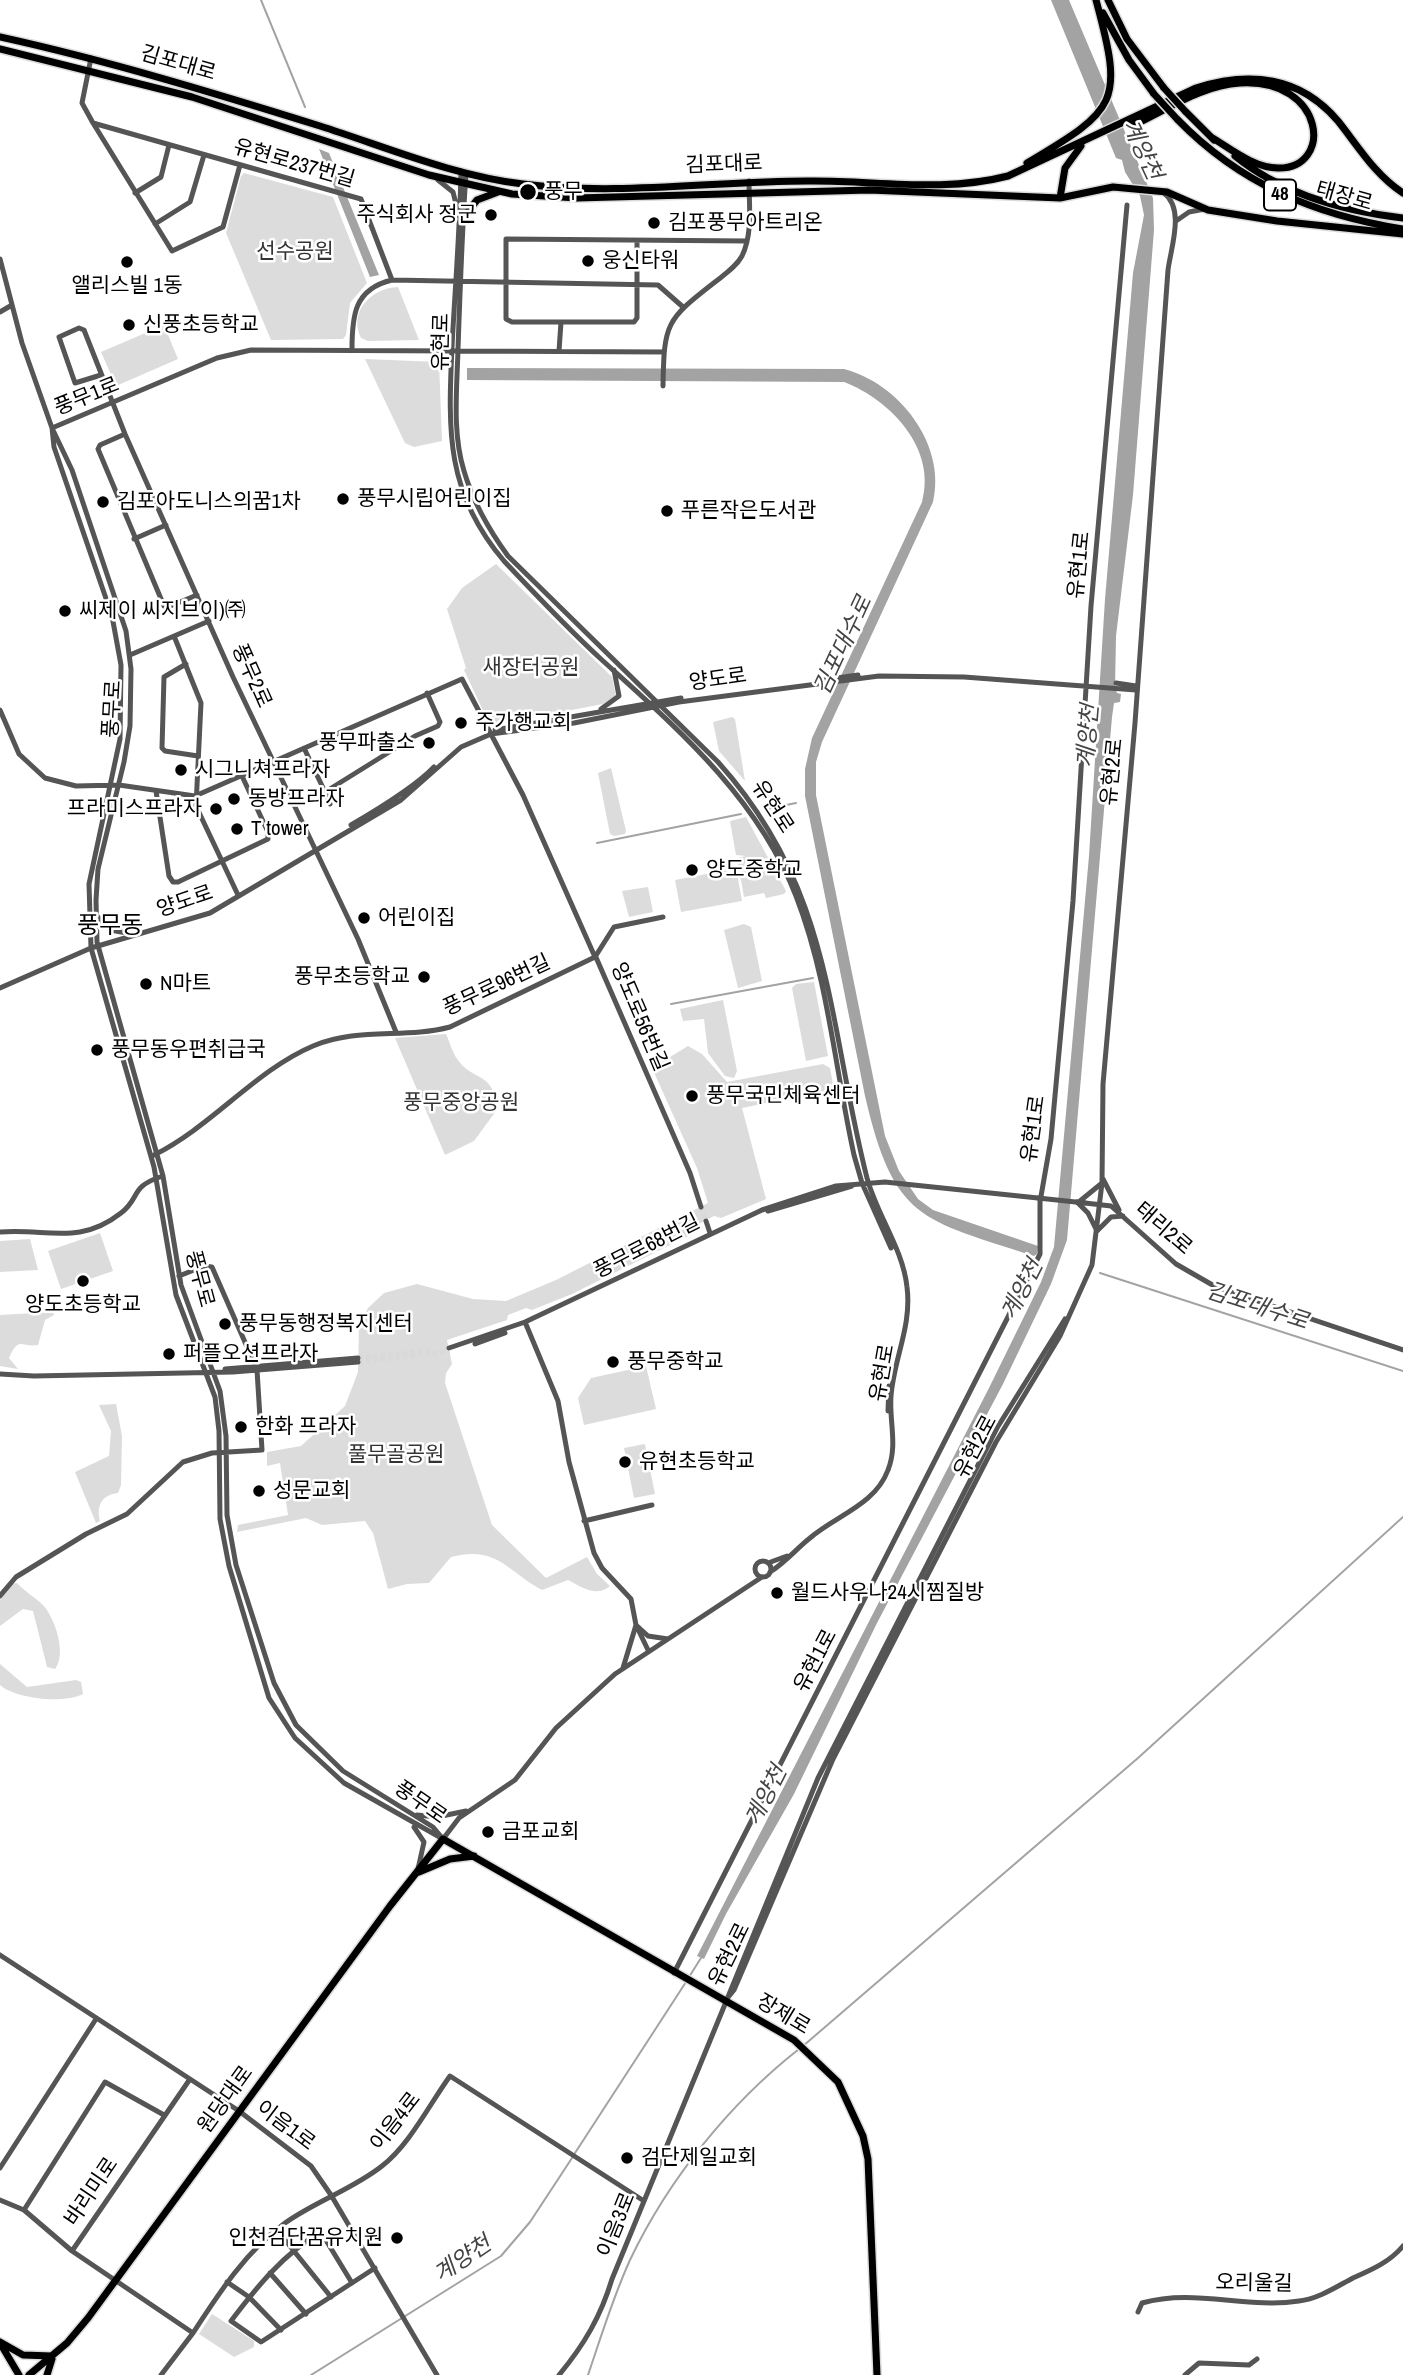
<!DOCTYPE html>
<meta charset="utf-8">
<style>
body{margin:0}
canvas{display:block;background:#fff}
</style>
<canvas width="1403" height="2375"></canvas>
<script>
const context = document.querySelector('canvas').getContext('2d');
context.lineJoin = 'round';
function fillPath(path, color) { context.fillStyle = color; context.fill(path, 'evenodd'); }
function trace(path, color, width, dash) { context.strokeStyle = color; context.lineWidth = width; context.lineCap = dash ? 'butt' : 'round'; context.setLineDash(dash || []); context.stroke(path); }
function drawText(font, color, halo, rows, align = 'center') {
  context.font = font + ' "Archivo Narrow","Noto Sans KR",sans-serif'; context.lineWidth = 5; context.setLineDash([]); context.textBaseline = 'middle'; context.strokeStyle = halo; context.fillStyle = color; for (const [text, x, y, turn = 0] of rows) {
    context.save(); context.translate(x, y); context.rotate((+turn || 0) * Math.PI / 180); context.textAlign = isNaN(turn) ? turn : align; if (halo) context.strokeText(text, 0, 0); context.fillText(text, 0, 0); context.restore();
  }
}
const green = new Path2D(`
 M244,173l89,24 34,86 -17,20 -4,32 -3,4 -72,1 -45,-107 15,-57z
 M398,287l21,53 -51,1 -7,-3c-13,-27 11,-50 37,-51z
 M164,325l14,34 -62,27 -15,-34z
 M365,359l74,3 3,79 -28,6 -9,-4z
 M496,564l116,113 4,19 -13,8 -105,20 -11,-5 -23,-49 2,-2 -19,-59 15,-21z
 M732,717l3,2 10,62 -26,-30 -6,-29z
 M611,768l15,63 -1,3 -11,2 -4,-2 -12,-61z
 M746,817l40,74 -2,3 -18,4 -2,-5 -20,4 -7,-39 9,-2 -10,-1 -6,-34z
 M733,869l4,4 5,28 -61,11 -6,-32z
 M648,887l5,25 -24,5 -7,-26z
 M744,924l7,3 11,54 -24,7 -14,-58z
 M814,982l14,74 -22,5 -14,-73 4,-4z
 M723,1000l14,71 -3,7 -9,-2 -17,-23 -4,-34 -21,2 -3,-12z
 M446,1034c4,8 6,19 12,26 15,22 38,11 38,51l-22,30 -29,14 -50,-117z
 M688,1046l14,8 25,28 96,-18 7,4 4,21 -92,19 24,91 -45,19 -7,-2 -17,9 -5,9 -120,60 -40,16 -6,-2 -18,7 -1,5 -60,20 5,24 -6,9 -1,10 47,142 54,53 41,-21 10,17 13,12c-14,12 -28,1 -42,-6l-26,10c-35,-19 -45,-45 -91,-33l-22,26 -22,1 -19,5 -15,-56 -8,-12 -43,4 -16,-7 -69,14 1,-7 50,-10 -8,-52 -13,3v-14l34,-6 44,-40 13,-34 1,-46 9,-18 16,-15 33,-9 56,15 33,2 50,-21 152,-77 -11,-35 -45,-100z
 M100,1233l13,38 -52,18 -13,-38z
 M30,1239l8,31 -38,2v-31z
 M53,1312l1,3 -9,5 -7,25c-17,3 -19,-10 -29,13l9,11 -18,-3v-51z
 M646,1366l10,43 -72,16 -6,-27 13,-20z
 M116,1404l6,32 -1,49 -3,8c-16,2 -22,12 -18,28l-4,2 -21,-51 34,-16 2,-25 -12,-26z
 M645,1444l10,50 -21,4 -10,-50z
 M17,1583c8,9 18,14 26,22 12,13 24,49 12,64l-8,-2 -14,-56 -10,-2 -23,17v-26l11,-16z
 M0,1664l27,23 49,-7 5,2 2,12c-19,10 -67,5 -83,-9z
 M212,2314l42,27v6l-20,10 -35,-23z`);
const water = new Path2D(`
 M1051,0h18l84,198 1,32 -21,265 -17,141 -1,51 2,6 4,1 -1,8 -6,1 -2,14 -45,523 -16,44 -48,100 -126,239 -83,171 -68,120 -22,45 -7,-3 292,-568 52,-106 13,-35 35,-391 16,-257 28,-326 11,-58 -4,-19 -15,-24 -3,-12 -6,-2z
 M319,149l10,4 50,122 -9,2z
 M467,368l377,1c55,14 103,76 89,133l-111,240 -6,20v33l69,341 14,35 19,28 15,11 105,36 -1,8 -3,2c-113,-37 -140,-35 -169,-160l-60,-300v-27l7,-31 110,-236c15,-53 -31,-102 -78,-120l-377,-2z`);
const stream = new Path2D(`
 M261,0l44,107
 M767,809l29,-6
 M597,843l144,-29
 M671,1004l142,-26
 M1100,1273l303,98
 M689,1977l12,-19
 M803,2046l335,-288 265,-241
 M575,2153l111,-171
 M311,2375l190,-119 29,-34 42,-64
 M588,2375c13,-38 25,-78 42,-115 38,-80 99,-156 169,-211`);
const minorTunnel = new Path2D(`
 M701,1207l5,14
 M358,1358l74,-8
 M358,1362l91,-11`);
const minor = new Path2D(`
 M91,58l-9,45 11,20 268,76 31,81 266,5 25,22
 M93,123l79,128 51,-24 17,-62
 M461,171c-1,58 -6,117 -9,176 -4,85 -6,146 52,214 32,34 64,68 98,99 76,69 156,138 194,236 32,82 39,173 58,259l8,28 29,65
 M466,173c-4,58 -6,117 -8,176 -1,40 -6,83 6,122 9,31 25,59 44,85l210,206c116,129 109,259 149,416 10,37 36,71 40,109 5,39 -13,71 -16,109 -2,25 7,49 -3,74 -13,35 -51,45 -78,68 -14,11 -24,24 -40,34
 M438,180l15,12 4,16
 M135,193l26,-16 8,-32
 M1176,221l13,-9 16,-3
 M155,224l35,-22 14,-47
 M637,241v77l-3,4h-122l-6,-3v-80l241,2
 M0,259l22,84 30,85
 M0,312l12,-7
 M352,349c0,-33 2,-60 40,-69
 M559,351l2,-29
 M101,375l-26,8 -16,-46 20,-9 5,2 41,104 108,243 125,262 38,93
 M663,386c1,-63 3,-66 52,-104 10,-8 21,-15 27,-26 11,-23 7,-50 7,-75
 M52,428l20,42 54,161 5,38 -1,57 -6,36 -26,107 -2,31 1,42 66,234 18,109 39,106 6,45 1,79 9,50 38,118 22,42 47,46 90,56 10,12 -99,-56 -49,-45 -26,-40 -40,-132 -9,-47 -1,-88 -4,-34 -39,-102 -22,-128 -63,-219 -2,-64 31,-145 1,-74 -9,-49 -58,-169z
 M52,428l165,-70 34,-8 413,2
 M125,434l-25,11 -2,4 66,157 4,1 29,-12
 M134,539l32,-14
 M174,636l27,67 -5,103 42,89
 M130,655l79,-34
 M186,664l-22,13 -2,71 3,3 33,5
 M816,681l42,-6
 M1116,683l20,3
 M601,709l18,-13 -5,-26
 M0,710l19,44 26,24 31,8 43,-1 76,11 267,-117 61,116 72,162
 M495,730l186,-32
 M304,748l21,44 90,-56 23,-10 2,-4 -13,-29
 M156,791l13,85 4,6h5l90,-43v-7l-26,-56
 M325,792l5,12
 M351,825c24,-14 64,-38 83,-58
 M96,915l14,15 17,3
 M595,955l95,218 11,34
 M595,957l19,-30 49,-10
 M0,988l91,-40 119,-35 191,-113 60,-53 30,-13 83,-11 105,-21 200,-26 85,1 172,13
 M154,1155c57,-28 102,-85 159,-109 45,-19 92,-7 137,-19l145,-70
 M1103,1179l16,31
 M1080,1201l22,-18
 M1077,1202l11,11 9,18 14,-14 12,-1
 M1085,1203l26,3 65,58 40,23 187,63
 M768,1211l84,-25
 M706,1221l4,12
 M0,1232c47,-4 79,14 121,-19 19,-14 9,-26 39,-36
 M179,1276l25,-10 8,1 43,98
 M525,1322l33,79 11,61 25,91 8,15 29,31 5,26 12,25
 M475,1344l30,-11
 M449,1348l76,-26 237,-112 74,-24 49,-4 153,16
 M225,1369l133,-11
 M0,1374l34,2 199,-4 125,-10
 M888,1411l1,-25
 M584,1521l68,-16
 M755 1569a8 8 0 1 1 16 0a8 8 0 1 1-16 0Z
 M768,1563l19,-7
 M0,1596l16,-19 70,-43 41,-20 56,-52 29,-9 50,-3 -5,-80
 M623,1668l13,-43 12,11 20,3
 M417,1815l20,2 29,-6
 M414,1827l10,15 -6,27
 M443,1839l16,-21 56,-38 41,-52 59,-54 147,-97
 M0,1955l239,156 72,55 20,29 106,180
 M674,1973l366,-719v-52l11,-63 22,-238 18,-295 36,-401
 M725,2001l9,-11 99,-231 163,-317 64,-106 32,-71 10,-82 1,-99 32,-361 33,-453c3,-23 17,-61 -4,-77
 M0,2168l96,-149
 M0,2200l24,10 48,41 121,82c26,-40 53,-82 92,-110 31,-22 68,-34 97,-57 28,-22 47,-61 68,-90l194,125
 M24,2210l81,-128 59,33
 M277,2230l54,67
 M72,2251l118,-172
 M270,2273l36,41
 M227,2282l22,15 32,33
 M352,2283l-31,-51c-37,21 -65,56 -90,89l30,21 114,-74
 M1138,2312l4,-9c52,-15 104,6 157,-2 19,-2 37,-14 54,-23 18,-8 37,-16 50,-32
 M161,2375l32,-42
 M559,2375c25,-30 42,-59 53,-96l206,-501 179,-350 68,-109
 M1185,2375l14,-12 50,2 8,-6`);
const major = new Path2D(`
 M1108,0l19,39 37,49
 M1103,13l26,47 25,34
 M0,37c109,24 214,56 320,89 66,21 134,50 203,58 94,12 191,-3 285,-3 66,-1 135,12 200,-5l188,-88c53,-17 104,-12 142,33 20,25 37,54 65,72
 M0,49l192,48 237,78 83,19 65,4 292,-8 191,8 53,-11 54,5 41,18 69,11 126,13
 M1185,111l29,29
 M1177,119c63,65 138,96 226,110
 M1131,122h9c31,-15 64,-37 100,-39 86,-5 94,86 38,85 -24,0 -47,-19 -67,-31
 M1235,156c47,38 108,55 168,62
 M1027,163c91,-54 97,-60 69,-163
 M1060,198l5,-30 16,-22
 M463,218l14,-18 21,-8
 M419,1872l31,-13 24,-3
 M0,2342l23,13 29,1
 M0,2343l19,32
 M29,2375l38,-32 21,-25 302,-412 53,-67 351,201 44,42 25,54 5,23 9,216
 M47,2375l5,-16`);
const minorBridge = new Path2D(`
 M1038,1198l47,5`);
const majorBridge = new Path2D(`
 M1164,88l21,23
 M1154,94l23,25`);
const markers = [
 [528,192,9,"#000"],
 [491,215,7,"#000"],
 [654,223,7,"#000"],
 [588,261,7,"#000"],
 [127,262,7,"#000"],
 [129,325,7,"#000"],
 [343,499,7,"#000"],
 [103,502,7,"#000"],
 [667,511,7,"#000"],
 [65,611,7,"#000"],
 [461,723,7,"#000"],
 [429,743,7,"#000"],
 [181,770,7,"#000"],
 [234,799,7,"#000"],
 [216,809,7,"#000"],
 [237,829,7,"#000"],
 [692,870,7,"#000"],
 [364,918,7,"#000"],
 [424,977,7,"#000"],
 [146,984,7,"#000"],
 [97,1050,7,"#000"],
 [692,1096,7,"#000"],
 [83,1281,7,"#000"],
 [225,1324,7,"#000"],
 [169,1354,7,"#000"],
 [613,1362,7,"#000"],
 [241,1427,7,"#000"],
 [625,1462,7,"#000"],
 [259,1491,7,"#000"],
 [777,1593,7,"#000"],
 [488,1832,7,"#000"],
 [627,2158,7,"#000"],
 [397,2238,7,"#000"]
];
const shields = [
 [1280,195,32]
];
const shieldNames = [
 ["48",1280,195]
];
const streetNames = [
 ["김포대로",178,64,16],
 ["유현로237번길",294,164,16],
 ["김포대로",724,165,-2],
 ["태장로",1344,197,16],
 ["유현로",442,342,-89],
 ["풍무1로",87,397,-22],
 ["유현1로",1080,565,-84],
 ["풍무2로",251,676,66],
 ["양도로",718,680,-8],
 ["풍무로",113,709,-87],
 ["유현2로",1113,772,-84],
 ["유현로",772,807,57],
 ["양도로",185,902,-19],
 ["풍무로96번길",497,986,-25],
 ["양도로56번길",639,1017,67],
 ["유현1로",1034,1129,-82],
 ["태리2로",1163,1229,41],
 ["풍무로68번길",647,1247,-27],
 ["풍무로",199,1279,75],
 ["유현로",883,1373,-80],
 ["유현2로",976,1447,-62],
 ["유현1로",816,1661,-62],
 ["풍무로",420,1803,35],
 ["유현2로",730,1955,-64],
 ["장제로",783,2015,31],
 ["원당대로",226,2100,-54],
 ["이음4로",396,2122,-52],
 ["이음1로",285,2126,37],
 ["바리미로",92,2192,-56],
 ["이음3로",617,2225,-68],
 ["오리울길",1254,2284,1]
];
const poiNames = [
 ["풍무",544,192],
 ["주식회사 정군",477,215,"right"],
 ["김포풍무아트리온",668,223],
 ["웅신타워",602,261],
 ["앨리스빌 1동",127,286,"center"],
 ["신풍초등학교",143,325],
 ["풍무시립어린이집",357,499],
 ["김포아도니스의꿈1차",117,502],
 ["푸른작은도서관",681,511],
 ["씨제이 씨지브이)㈜",79,611],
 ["주가행교회",475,723],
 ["풍무파출소",415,743,"right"],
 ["시그니쳐프라자",195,770],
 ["동방프라자",248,799],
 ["프라미스프라자",202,809,"right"],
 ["T tower",251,829],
 ["양도중학교",706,870],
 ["어린이집",378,918],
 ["풍무초등학교",410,977,"right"],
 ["N마트",160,984],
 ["풍무동우편취급국",111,1050],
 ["풍무국민체육센터",706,1096],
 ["양도초등학교",83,1305,"center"],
 ["풍무동행정복지센터",239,1324],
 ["퍼플오션프라자",183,1354],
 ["풍무중학교",627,1362],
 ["한화 프라자",255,1427],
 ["유현초등학교",639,1462],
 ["성문교회",273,1491],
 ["월드사우나24시찜질방",791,1593],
 ["금포교회",502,1832],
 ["검단제일교회",641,2158],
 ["인천검단꿈유치원",383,2238,"right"]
];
const parkNames = [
 ["선수공원",295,252],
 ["새장터공원",531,668],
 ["풍무중앙공원",461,1103],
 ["풀무골공원",396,1455]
];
const waterNames = [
 ["계양천",1141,150,65],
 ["김포대수로",844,646,-65],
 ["계양천",1089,736,-85],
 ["계양천",1023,1290,-63],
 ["김포대수로",1257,1307,18],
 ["계양천",767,1796,-63],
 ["계양천",463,2260,-34]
];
const quarterNames = [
 ["풍무동",110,927]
];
fillPath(green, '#dcdcdc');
fillPath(water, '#a3a3a3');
trace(stream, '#a3a3a3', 2);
trace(minorTunnel, '#d9d9d9', 5, [5, 2.5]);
trace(major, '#dbdbdb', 10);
trace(minor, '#555', 5);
trace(major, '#000', 7);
trace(majorBridge, '#dbdbdb', 10, []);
trace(minorBridge, '#555', 5);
trace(majorBridge, '#000', 7);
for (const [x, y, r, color] of markers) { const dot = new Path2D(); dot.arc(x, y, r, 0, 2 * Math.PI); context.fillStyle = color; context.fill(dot); trace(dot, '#fff', 2.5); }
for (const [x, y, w] of shields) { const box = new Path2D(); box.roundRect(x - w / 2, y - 15.5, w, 31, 5); context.fillStyle = '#fff'; context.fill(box); trace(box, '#000', 2); }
drawText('bold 19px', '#000', null, shieldNames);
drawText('21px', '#000', '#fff', streetNames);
drawText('21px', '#000', '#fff', poiNames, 'left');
drawText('21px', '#333', '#fff', parkNames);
drawText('italic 23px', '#444', '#fff', waterNames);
drawText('24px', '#000', '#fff', quarterNames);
</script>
